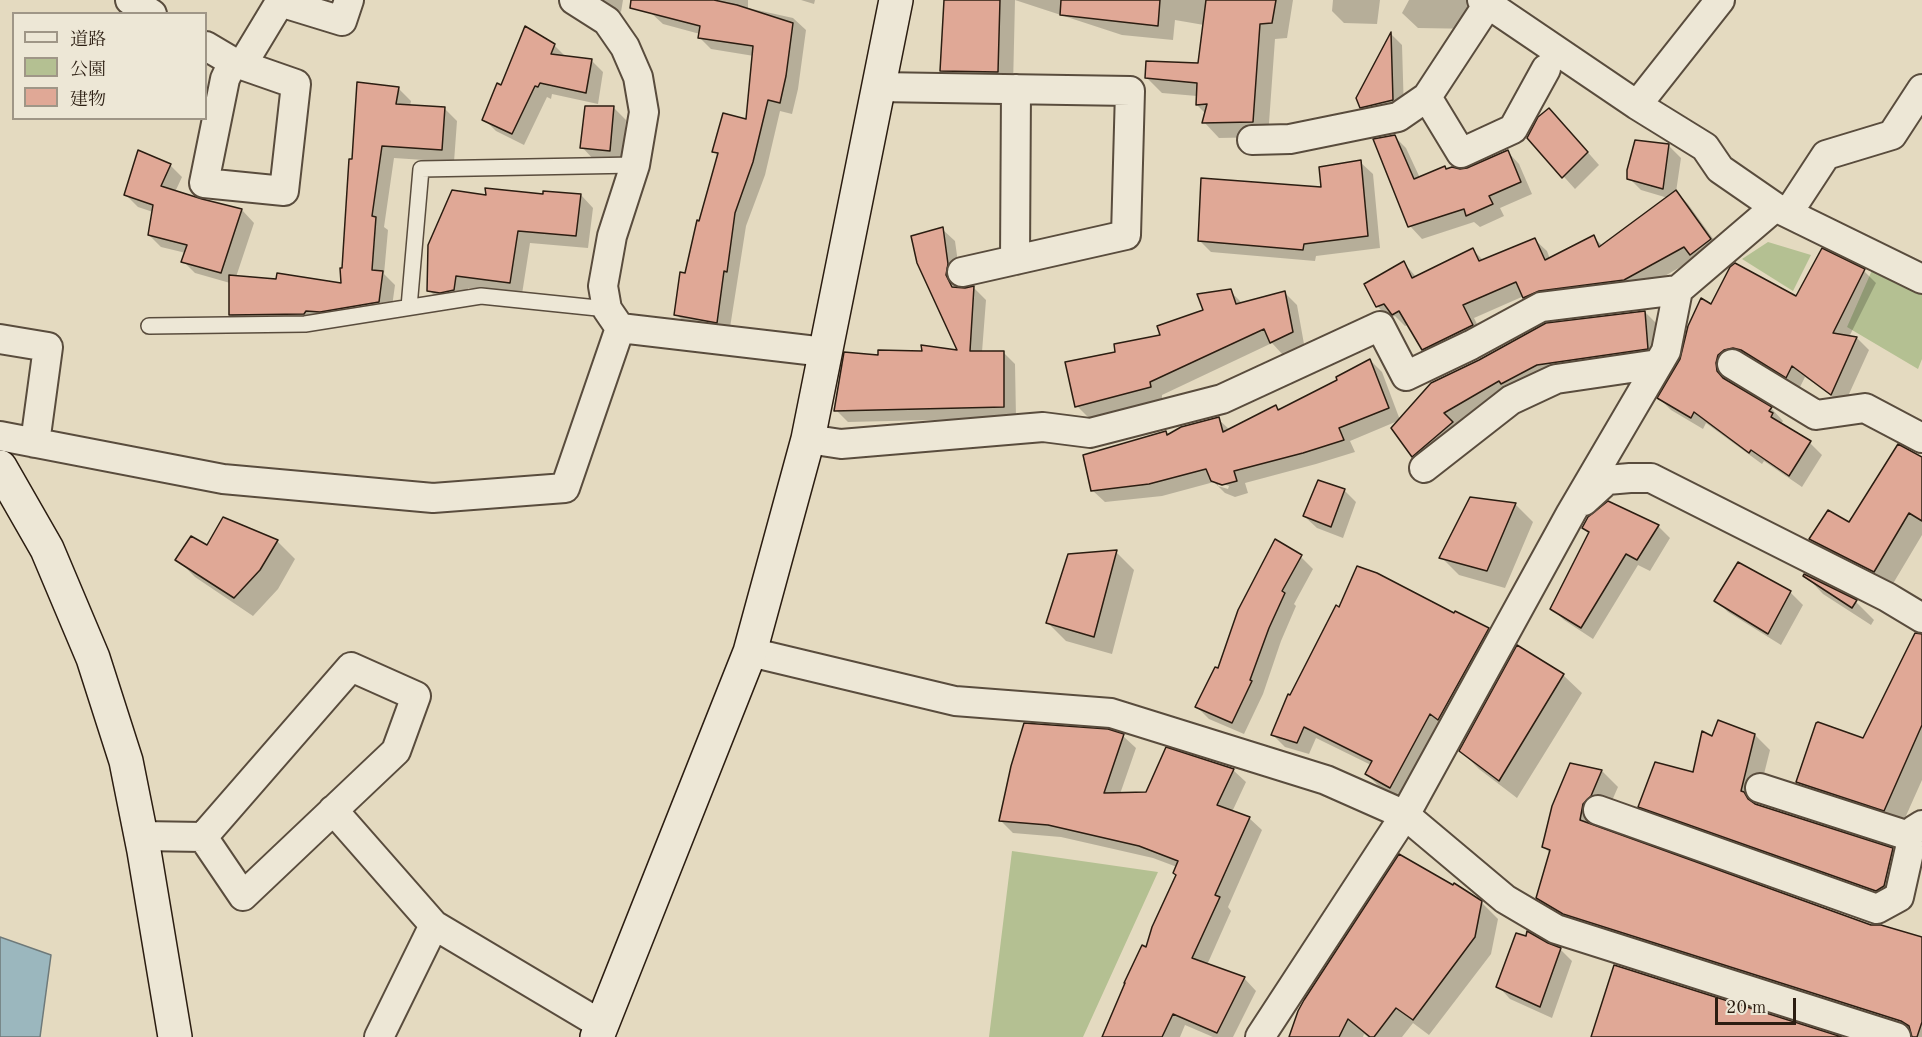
<!DOCTYPE html>
<meta charset="utf-8">
<style>
body{margin:0}
#map{position:relative;width:1922px;height:1037px;overflow:hidden;background:#e4dac0;font-family:"Old Standard TT","Noto Serif JP",serif}
canvas{display:block}
.legend{position:absolute;left:12px;top:12px;width:195px;height:108px;box-sizing:border-box;background:#ede7d6;border:2px solid #9f9687;margin:0;padding:8px 10px;list-style:none;font-size:18px;color:#2b1d11}
.legend li{display:flex;align-items:center;gap:12px;height:30px}
.legend b{width:30px;border:2px solid #9f9687}
.scale{position:absolute;left:1715px;top:998px;width:81px;height:27px;box-sizing:border-box;border:3px solid #2b1d11;border-top:0;padding-left:8px;font-size:18px;line-height:21px;white-space:nowrap;color:#2b1d11;-webkit-text-stroke:4px #ede7d6;paint-order:stroke}
</style>
<div id="map">
<canvas width="1922" height="1037"></canvas>
<ul class="legend">
<li><b style="height:8px;background:#ede7d6"></b>道路</li>
<li><b style="height:16px;background:#b4c092"></b>公園</li>
<li><b style="height:16px;background:#e0a896"></b>建物</li>
</ul>
<div class="scale">20 m</div>
</div>
<script>
const context = document.querySelector('canvas').getContext('2d');
context.lineJoin = 'round';
function fillPath(path, color) { context.fillStyle = color; context.fill(path, 'evenodd'); }
function trace(path, color, width, dash) { context.strokeStyle = color; context.lineWidth = width; context.lineCap = dash ? 'butt' : 'round'; context.setLineDash(dash || []); context.stroke(path); }
const green = new Path2D(`
 M1768,242l43,13 -18,36 -51,-32z
 M1873,268l49,23v68l-4,10 -71,-42z
 M1012,851l146,21 -75,165h-94z`);
const water = new Path2D(`
 M0,937l51,18 -11,82h-40z`);
const shadow = new Path2D(`
 M599,0h24l-2,12z
 M652,0h96v8l45,10 13,12 -8,59 -6,25 -12,-3 -15,64 -19,51 -17,108 -41,-8 -12,-12 42,-158 -4,-5 33,-30 7,-65 -43,-7 -12,-12 1,-3 -37,-10 -13,-12z
 M801,0h14l-1,4z
 M946,0h69l-2,87 -56,-1 -15,-15z
 M1015,0h278l-6,38 -12,1 -7,98 -49,1 -15,-16 2,-8 -9,-9v-9l-35,-3 -15,-15 53,-14 4,-39 -29,-5 -2,20 -51,-5z
 M1333,0h47l-3,24 -33,-1 -12,-12z
 M1409,0h61l-2,10 9,19 -59,-1 -16,-15z
 M1391,34l11,11 2,67 -31,7 -12,-12z
 M554,45l13,13 24,2 12,12 -5,32 -46,-10 -1,5 -4,-2 -23,48 -28,-14 -12,-12 18,-32z
 M358,84l41,5 12,12 -1,5 34,2 13,13 -3,41 -60,-4 -10,69 4,3 -4,44 11,11 -4,29 -148,13 -12,-12 -1,-32 -35,-10 -12,-12 3,-8 -25,-6 -12,-12 4,-23 -15,-5 -12,-12 44,-30 12,12 -7,15 67,18 12,13 -18,54 106,8z
 M614,108l12,12 -4,43 -28,-3 -12,-13z
 M1561,122l38,43 -24,24 -46,-51z
 M1394,136l12,12 14,30 27,-8h21l39,-19 12,13 13,30 -32,14 4,8 -24,11 -6,-5 -52,17 -12,-13z
 M1669,146l12,12 -5,34 12,12 34,47 -26,7 -59,34 -100,17 -13,-13 -50,22 10,20 -49,23 -12,-12 -15,-24 -3,1 -10,-10 -6,2 -12,-12 27,-43 13,15 56,-28 11,11 50,-22 13,12 3,8 43,-22 10,9 65,-48 -27,-8 -12,-12z
 M1360,162l13,12 7,74 -64,8 -1,5 -104,-9 -12,-12 124,-51z
 M581,195l12,13 -5,40 -58,-5 -8,51 -54,-6 -2,14h-25l-12,-12 58,-93z
 M942,229l13,12 5,36 -3,12 17,-1 12,12 -4,52h21l12,12 1,54 -168,4 -12,-12 43,-53 81,-5 -41,-90z
 M1864,271l12,12 -27,54 8,1 12,12 -25,55 -39,-28 -6,12 -72,-12 1,6 43,25 12,13 -2,3 4,3 25,16 12,12 -20,32 -38,-26 -2,3 -56,-41 -3,6 -32,-19 -12,-12 52,-92 85,-8z
 M1230,291l13,13 42,-11 12,12 7,39 -21,11 -11,-12 -110,52v4l-73,19 -12,-12 40,-53 45,-17 43,-25z
 M1645,312l12,12 3,37 -110,15 -125,92 -12,-12 -20,-28 7,-8 -50,21 5,11 -39,12 -71,19 3,10 -13,4 -10,-4 -11,-11 -52,14 -57,6 -13,-12 73,-58 4,4 49,-17 12,11 46,-23 4,3 59,-30 31,-20 12,12 18,48zM1218,482l11,4 -1,3 -10,-3z
 M1922,459v76l-31,52 -64,-32 -16,-16 39,-15z
 M1344,490l12,12 -13,36 -26,-10 -13,-12z
 M1515,504l18,18 -28,66 -46,-13 -18,-18z
 M1658,526l12,12 -20,33 -12,-6 -45,74 -29,-19 -12,-12 37,-74 -6,-6z
 M277,541l18,18 -17,30 -25,27 -58,-39 -18,-18 30,-12z
 M1116,552l18,18 -22,84 -46,-13 -18,-18z
 M1301,557l12,12 -19,35 2,2 -15,35 -18,53 -19,40 -35,-15 -12,-12 22,-37z
 M1739,564l52,29 12,12 -22,40 -53,-33 -12,-12z
 M1806,576l50,26 18,18 -3,5 -48,-31z
 M1340,609l115,6 33,14 12,12 -97,158 -24,-13 -13,-12 5,-9 -55,-27 -7,16 -24,-7 -12,-12 17,-38z
 M1518,647l45,28 19,18 -65,105 -38,-29 -18,-18z
 M1922,647v133l-21,47 -86,-28 -17,-17 66,-42z
 M1755,735l15,15 -14,56 136,44 16,15 -16,40 -237,-83 -15,-16 54,-32 19,-36z
 M1123,736l13,12 -16,46 27,-1 86,-23 13,12 -14,30 17,6 13,12 -34,77 3,4 -24,54 37,13 12,13 -23,46h-20l-28,-12 -5,12h-77l44,-88 31,-73 -1,-9 -24,-9 -92,-21 -48,-4 -12,-12z
 M1571,765l31,6 16,16 -11,25 -9,8 -1,8 325,120v89h-9l1,-2 -334,-105 -26,-16 -16,-16 13,-44 -7,-7z
 M1481,902l17,17 -7,35 -62,81 -16,-12 -11,14h-34l-4,-3 -1,3h-73z
 M1560,949l12,12 -20,57 -42,-19 -12,-13z`);
const building = new Path2D(`
 M631,0h83l23,5 56,18 -7,53 -6,27 -12,-3 -15,62 -18,51 -8,59 -3,-1 -7,52 -43,-8 6,-43 5,1 12,-53 2,1 19,-68 -6,-1 11,-39 23,6 7,-73 -55,-8 2,-12 -70,-18z
 M944,0h56l-2,72 -58,-1z
 M1061,0h99l-2,26 -98,-11z
 M1206,0h70l-4,23 -12,1 -7,98 -51,1 5,-19 -11,1 1,-22 -52,-5 1,-17 52,2z
 M525,26l30,18 -4,10 41,5 -6,34 -46,-10 -2,4 -3,-1 -23,48 -30,-14 15,-37 4,2z
 M1391,32l2,68 -33,8 -4,-10z
 M357,82l42,5 -3,17 49,3 -3,43 -60,-4 -10,70 4,1 -4,53 11,1 -4,31 -59,10 -14,-1 -2,3 -75,1v-40l47,4 1,-6 64,10 -1,-15h2l7,-109h3z
 M585,106h29l-4,45 -30,-3z
 M1549,108l39,44 -26,26 -35,-40 11,-21z
 M1395,135l19,44 31,-13 1,3 6,-2 8,2 7,-1 41,-18 13,32 -32,14 4,8 -27,12 -2,-7 -56,18 -35,-88z
 M1635,140l34,4 -6,45 -36,-10v-9z
 M138,150l33,14 -10,22 41,13 40,10 -21,64 -40,-11 6,-17 -39,-10 5,-30 -29,-10z
 M1361,160l7,76 -64,8 -1,6 -105,-9 3,-63 120,9 -2,-20z
 M485,188l58,6v-3l38,3 -5,42 -58,-5 -8,52 -54,-7 -2,14 -14,3 -13,-2 1,-46 24,-55 34,5z
 M1676,190l35,49 -21,16 -6,-8 -60,33 -85,11 -16,7 -7,-16 -53,23 10,20 -51,25 -23,-39 -7,4 -8,-11 -8,3 -12,-23 40,-23 8,17 61,-30 6,13 56,-23 10,22 49,-25 5,12z
 M943,227l5,37 -2,11 6,12 13,1 9,-2 -4,65h34v56l-170,4 10,-59 34,3v-5l44,1 -1,-6 36,5 -40,-87 -6,-27z
 M1822,248l43,21 -32,64 24,4 -26,58 -39,-29 -6,12 -45,-28 -8,-2 -9,2 -6,5 -2,8 1,8 6,7 49,29 -3,4 4,2 -2,4 40,24 -22,35 -38,-26 -2,3 -55,-41 -3,6 -34,-20 23,-39 8,-33 13,-28 10,6 19,-37 5,-4 61,33z
 M1231,289l5,15 49,-13 8,41 -23,11 -6,-14 -114,53 1,5 -76,20 -10,-45 50,-10 -1,-8 46,-9 -3,-9 46,-16 -6,-16z
 M1645,311l3,38 -111,16 -36,19 -2,-3 -55,32 9,9 -41,35 -21,-29 40,-45 48,-23 67,-37z
 M1370,359l19,49 -50,20 5,12 -41,13 -69,18 3,10 -15,4 -11,-4 -5,-12 -57,15 -58,7 -8,-36 83,-24 1,4 14,-8 38,-10 4,15 53,-27 2,5 59,-30 -1,-3z
 M1898,444l24,13v64l-13,-8 -35,59 -65,-33 19,-29 21,12z
 M1318,480l27,9 -14,38 -28,-11z
 M1470,497l46,6 -29,68 -48,-13z
 M1608,501l51,24 -22,35 -11,-6 -45,74 -31,-19 39,-77 -7,-4 6,-11z
 M223,517l55,23 -18,30 -26,28 -59,-38 16,-24 16,9z
 M1275,539l27,16 -20,36 3,2 -16,35 -19,52 2,1 -20,42 -37,-16 20,-40 3,1 20,-58z
 M1117,550l-23,87 -48,-14 22,-69z
 M1738,562l53,29 -23,43 -54,-33z
 M1357,566l20,7 77,40 1,-2 34,17 -51,92 -8,-6 -40,74 -25,-14 7,-13 -68,-34 -7,16 -26,-8 17,-41 2,1 46,-90 3,2z
 M1804,574l53,26 -5,8 -49,-32z
 M1915,633l7,1v91l-38,86 -88,-29 20,-59 2,-1 45,16z
 M1517,645l47,29 -65,107 -40,-30z
 M1718,720l37,14 -14,57 3,1 4,7 7,5 138,44 -9,38 -8,5 -238,-84 17,-45 38,10 9,-41 10,5z
 M1024,723l84,6 16,5 -20,59 42,-1 20,-45 68,22 -17,36 33,12 -35,78 5,2 -28,61 53,19 -28,56 -44,-19 -11,23h-60l23,-54h-1l18,-38 4,2 6,-20 24,-52 -3,-2 5,-12 -39,-15 -91,-21 -49,-4 12,-55z
 M1570,763l32,7 -11,26 -8,8 -3,16 291,105h10l41,12v85l-5,15h-5l-3,-11 -8,-5 -338,-107 -27,-16 14,-48 -8,-3 10,-41z
 M1399,854l54,31 1,-2 28,18 -7,36 -62,83 -17,-12 -22,29h-4l-22,-18 -9,18h-50l9,-26 6,-11z
 M1527,931l21,12 13,5 -21,59 -44,-20 20,-54 10,3z
 M1614,965l228,72h-251z`);
const lane = new Path2D(`
 M409,307l12,-138 214,-4
 M149,326l156,-2 176,-28 126,13`);
const street = new Path2D(`
 M130,0l22,14
 M574,0l33,21 18,26 13,30 6,35 -9,53 -23,71 -9,50 4,23 13,19
 M1482,0l155,105 68,42 15,22 55,38 147,72
 M206,46l27,16 63,22 -12,107 -80,-8 21,-104 8,-17
 M242,65l38,-63 62,19 7,-21
 M878,87l252,4 -4,144 -164,37
 M1427,97l34,56 52,-24 33,-60
 M1637,105l83,-105
 M1252,140l38,-1 108,-22 29,-20 61,-93
 M1788,213l38,-58 66,-20 30,-46
 M1015,260l1,-171
 M0,339l48,8 -13,96
 M1732,364l84,51 49,-7 57,30
 M0,436l223,43 210,19 132,-10 55,-160 205,24
 M808,439l33,5 202,-17 47,6 132,-34 158,-73 26,50 65,-31 70,-38 137,-17
 M1424,468l87,-68 45,-21 102,-15
 M1584,501l23,-21 23,-2h21l236,119 35,21
 M750,652l205,49 156,12 215,67 79,35 100,84 51,30 340,108
 M1760,788l152,49
 M333,810l101,115 168,100
 M1598,810l279,99 22,-12 15,-67 8,-5
 M141,836l62,1 148,-170 65,29 -20,55 -153,145 -40,-59
 M379,1037l55,-112
 M1260,1037l145,-222 166,-302 95,-162 12,-61 97,-83`);
const secondary = new Path2D(`
 M0,467l47,82 46,109 33,103 18,90 31,186
 M597,1037l153,-385 58,-213 88,-439`);
fillPath(green, '#b4c092');
fillPath(water, '#9bb7be');
trace(water, '#6e7979', 1.5);
fillPath(shadow, '#0003');
fillPath(building, '#e0a896');
trace(building, '#2b1d11', 1.5);
trace(lane, '#594c3d', 18);
trace(street, '#594c3d', 32);
trace(secondary, '#2b1d11', 36);
trace(lane, '#ede7d6', 15);
trace(street, '#ede7d6', 28);
trace(secondary, '#ede7d6', 33);
</script>
